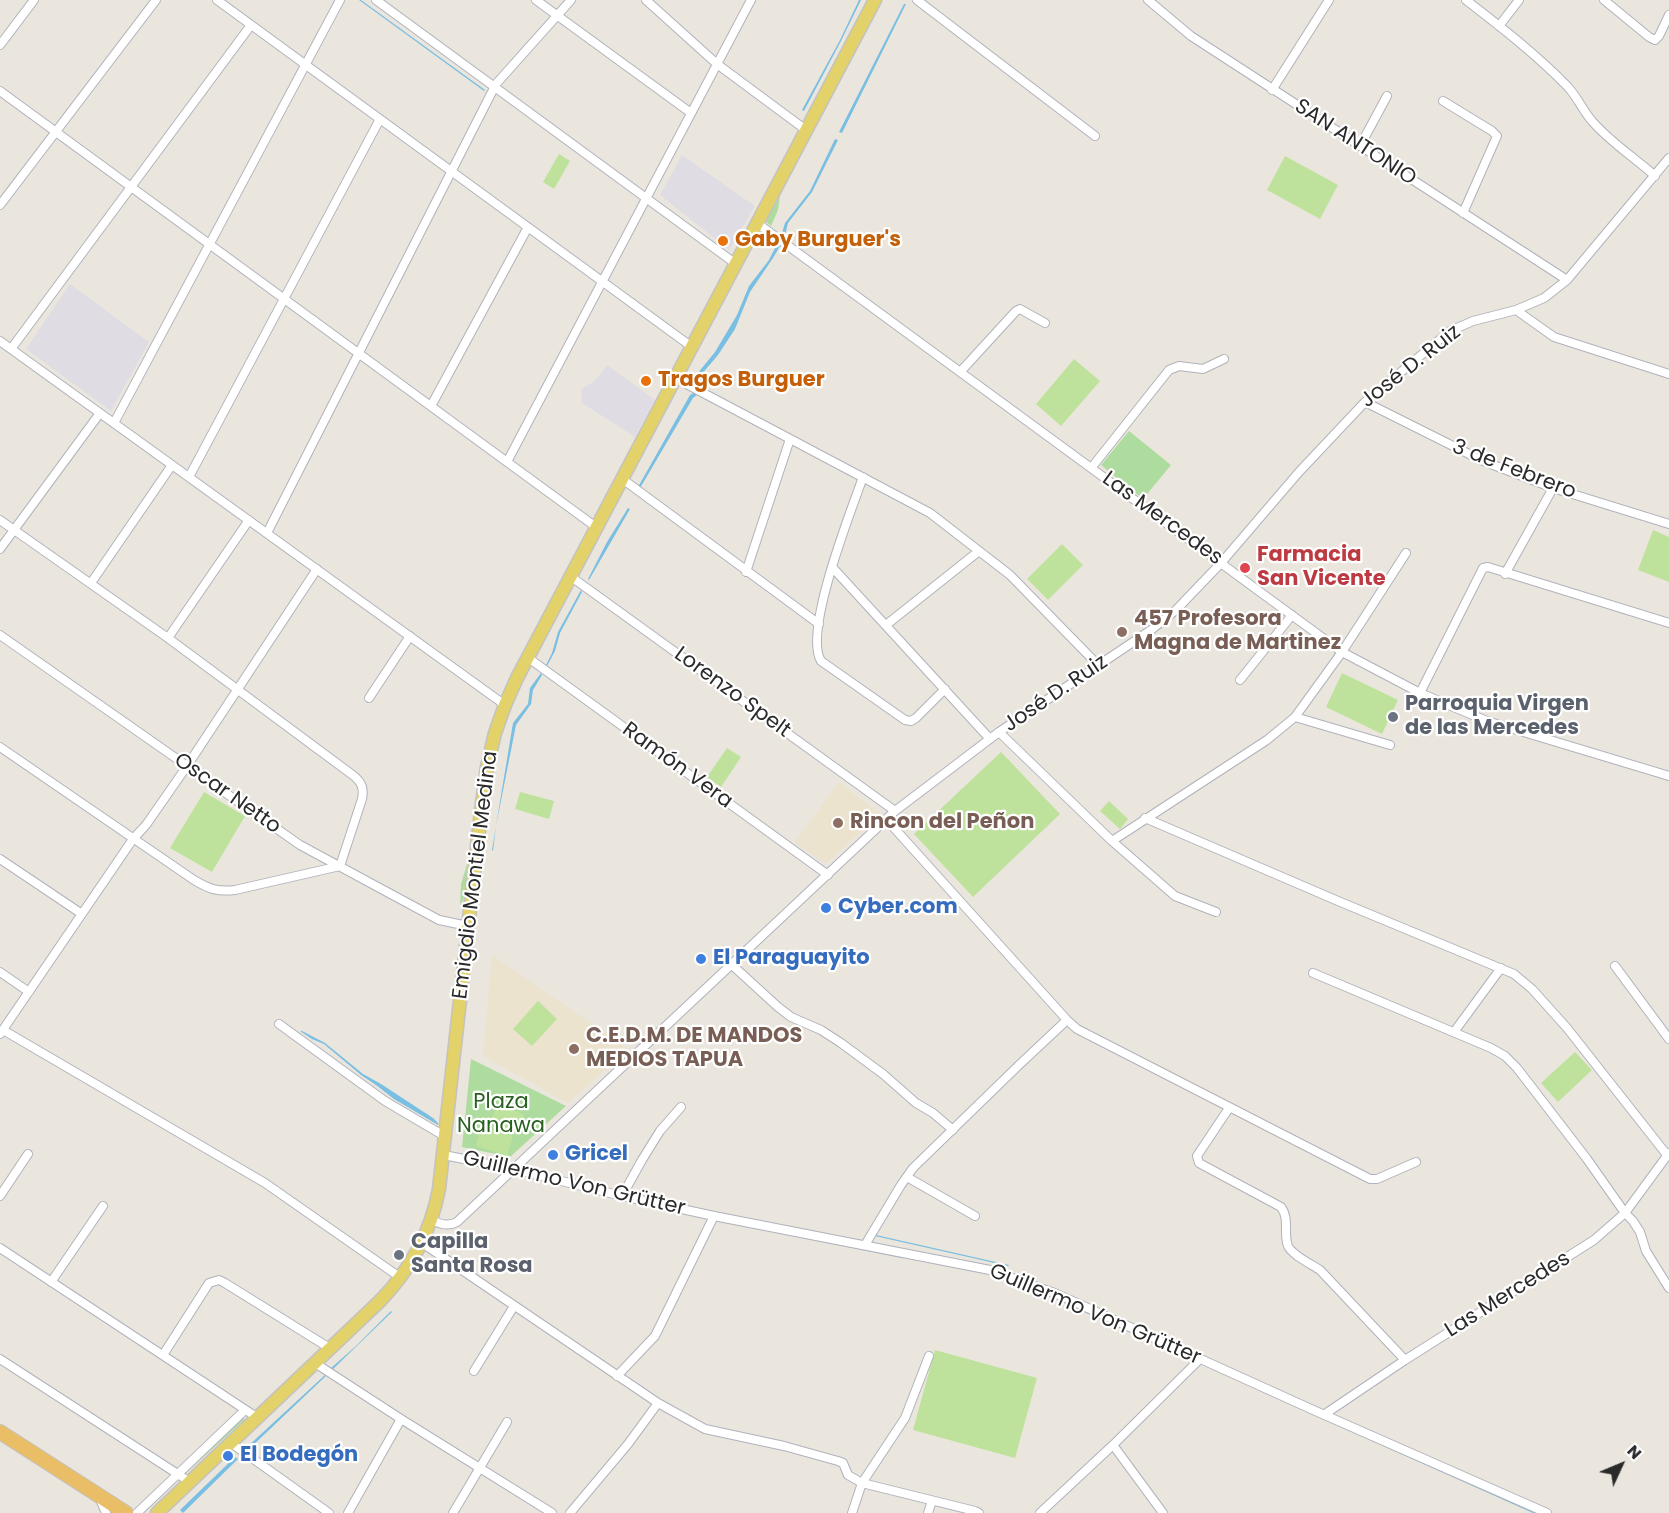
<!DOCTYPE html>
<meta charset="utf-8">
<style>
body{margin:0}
#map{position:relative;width:1669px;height:1513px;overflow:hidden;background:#eae6dd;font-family:Poppins,sans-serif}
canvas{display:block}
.north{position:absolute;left:1591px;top:1435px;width:60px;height:60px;-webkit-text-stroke:4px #fff;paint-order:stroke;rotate:46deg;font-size:16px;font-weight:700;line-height:24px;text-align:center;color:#2a2a2a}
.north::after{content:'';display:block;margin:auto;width:21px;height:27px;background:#2a2a2a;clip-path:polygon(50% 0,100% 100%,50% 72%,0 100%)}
</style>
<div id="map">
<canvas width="1669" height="1513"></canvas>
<div class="north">N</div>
</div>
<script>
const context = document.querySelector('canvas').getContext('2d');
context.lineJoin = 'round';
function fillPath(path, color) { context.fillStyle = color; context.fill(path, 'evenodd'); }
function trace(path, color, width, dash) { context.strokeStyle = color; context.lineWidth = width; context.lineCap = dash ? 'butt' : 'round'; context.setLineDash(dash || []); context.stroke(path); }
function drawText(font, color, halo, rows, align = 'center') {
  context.font = font + ' Poppins,sans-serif'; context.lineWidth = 4.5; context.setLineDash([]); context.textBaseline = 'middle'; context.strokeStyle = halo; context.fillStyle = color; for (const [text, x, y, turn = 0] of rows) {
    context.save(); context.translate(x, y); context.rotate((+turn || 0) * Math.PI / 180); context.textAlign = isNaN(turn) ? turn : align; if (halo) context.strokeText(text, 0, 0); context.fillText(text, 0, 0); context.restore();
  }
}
const industrial = new Path2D(`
 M682,155l73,51 -26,44 -69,-55z
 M70,284l79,58 -38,69 -85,-62z
 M607,365l48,35 -20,37 -53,-34 -1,-14 14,-8z`);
const education = new Path2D(`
 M839,782l41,32 -54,50 -31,-22z
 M492,955l136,94 -60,54 -85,-47z`);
const green = new Path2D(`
 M780,196l-2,14 -7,16 -4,-3 -1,-2z
 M1129,431l42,34 -28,34 -42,-34z
 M467,864c2,12 0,32 -7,42l1,-22z
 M471,1059l95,47 -56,51 -48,-10z
 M243,1418h1v2l-59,54v-3z`);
const pitch = new Path2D(`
 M559,154l11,7 -16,28 -11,-7z
 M1285,156l53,29 -18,34 -53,-29z
 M1074,359l26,22 -39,45 -25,-22z
 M1653,530l16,7v45l-31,-12z
 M1062,544l21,21 -35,35 -21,-21z
 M1342,673l56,27 -16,34 -56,-27z
 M727,748l14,9 -20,30 -14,-10z
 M1001,752l59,62 -87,83 -59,-63z
 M204,792l41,24 -33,56 -42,-24z
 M520,792l34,9 -5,18 -34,-10z
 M1109,801l19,18 -8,10 -20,-18z
 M538,1001l19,18 -25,27 -19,-17z
 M1575,1052l17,18 -34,32 -17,-19z
 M499,1103l25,12 -8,18 -26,-12z
 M481,1127l32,9 -6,20 -31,-10z
 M935,1350l102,28 -22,80 -102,-28z`);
const water = new Path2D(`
 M359,0h2l124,90 -1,1z
 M859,0h2l-20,41 -37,70 -2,-1 38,-70z
 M904,4h2l-64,129 -3,-1z
 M835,139l3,1 -26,52 -24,31 -3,12 -3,-2 3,-10 25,-32z
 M777,244l3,2 -7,12 -23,34 -15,37 -17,26 -18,21 2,9 -3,-2 -2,-9 18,-22 22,-37 12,-29 20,-26z
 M695,392l3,2 -5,4 -53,90 -2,-1 52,-92z
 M628,508l2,1 -41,71 -1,-1 19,-37z
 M581,590l1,2 -22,41 -5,18 -8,15 -1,-1 6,-12 6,-21z
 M541,673l1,2 -9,15 -2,14 -15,21 -20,101 -3,25 -1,-1 21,-127 15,-19 2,-16z
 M300,1031h2l23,12 38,31 18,10 52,34 5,5v2l-44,-26 -18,-14 -15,-10 -37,-31 -12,-5z
 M720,1219l183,38 -1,1 -183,-37z
 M876,1235l133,30 -1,1 -133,-30z
 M1024,1285c57,22 111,50 167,74v1z
 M391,1311l1,1 -60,58 -1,-2 25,-22z
 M325,1375l1,1 -77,73 -2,-2z
 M1322,1417l214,96h-3l-212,-95z
 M235,1457l3,2 -55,54 -3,-3z`);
const minor = new Path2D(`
 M217,0l475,347
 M376,0l360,264
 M536,0l155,113
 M646,0l71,64 89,66
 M917,0l178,136
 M1148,0l43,36 376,244
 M1466,0c35,27 71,55 102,87 10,11 15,24 24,34 18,21 43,37 63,55
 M1604,0l45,37 6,3 4,-4 10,-21
 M1499,26l20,-26
 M0,45l34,-45
 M1272,90l57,-90
 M0,91l596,436
 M1443,101l49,30 5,5 -34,77
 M1360,146l27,-50
 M0,205l156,-205
 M757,223l585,429 78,41 67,28 182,55
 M1516,310l38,27 115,37
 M0,341l505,364
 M11,349l240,-324
 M961,371l55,-60 4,-2 25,14
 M675,378l255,135 80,62 88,90
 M1365,402l118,59 70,27 116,36
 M431,406l97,-179
 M114,423l226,-423
 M507,462l244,-462
 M1092,467l77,-97 10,-4 24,3 21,-10
 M189,477l191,-358
 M863,477c-12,34 -60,155 -42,184l84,59 6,1 5,-3 29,-29
 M621,478l198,146
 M0,520l168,118 186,138c8,7 10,12 8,23l-22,67 -105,24c-18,2 -26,-1 -41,-10l-194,-133
 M267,533l229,-449 75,-84
 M0,549l100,-136
 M832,567l158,172
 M746,572l44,-133
 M1505,574l48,-86
 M570,576l325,235
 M91,583l81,-118
 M886,625l93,-74
 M0,635l300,210 139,75 29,6
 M168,638l81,-118
 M527,657l301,218
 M1240,680l52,-65
 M1420,693l63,-125 5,-1 181,56
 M369,698l41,-62
 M1295,717l95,28
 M999,732l113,109 63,55 41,16
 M1145,818l193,83 176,73 18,15 35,39 100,127
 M886,819l181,201 10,9 293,150h7l39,-17
 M1112,841l155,-101 28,-23 47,-65 64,-99
 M0,859l82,55
 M731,964l47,43 13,10 30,13 20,13 42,31 33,29 17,10 20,17
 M1615,966l54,73
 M0,972l29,20
 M1313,973l178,75 14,8 12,12 70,91 38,54 8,8 7,11 6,19 23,37
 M279,1024l106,77 61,36
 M3,1030l262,153 136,95
 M1454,1032l47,-64
 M0,1034l133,-195 13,-14 41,-59 130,-197
 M1229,1108l-32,48 2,7 82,44c9,12 2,26 7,39 4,9 23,18 32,24l85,90
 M444,1155l69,14 109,27 92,20 276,54 67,24 254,115 236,104
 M907,1177l68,39
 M0,1196l28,-42
 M622,1196l20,-36 18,-29 21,-24
 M431,1220c10,4 17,7 26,2l438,-411 104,-79 152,-102 25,-20 45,-47 78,-91 66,-70 85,-71 23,-10 43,-11 28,-12 23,-18 102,-122
 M422,1243l236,160 47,26 79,17 54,15 5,2 5,12 14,8 113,28 4,2
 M865,1245l36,-60 12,-17 106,-103 48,-45
 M0,1248l258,170
 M51,1282l52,-76
 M163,1355l46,-72 10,-3 6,3 106,66
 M0,1359l190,123
 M315,1363l86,56 151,94
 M474,1371l40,-65
 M617,1376l38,-40 59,-120
 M1325,1414l80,-54 189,-120 31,-27 44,-60
 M231,1443l98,70
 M99,1497l7,16
 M137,1513l108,-103
 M348,1513l53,-94
 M453,1513l54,-91
 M570,1513l58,-69 30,-41
 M852,1513l10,-30 43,-65 24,-62
 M928,1513l4,-12
 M1040,1513l73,-68
 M1163,1513l-50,-68 87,-86`);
const primary = new Path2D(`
 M157,1513l223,-212c30,-31 51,-69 59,-112l42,-378 6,-44 8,-34 10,-28 12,-27 358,-678`);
const trunk = new Path2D(`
 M0,1432l126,81`);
const markers = [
 [723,241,6,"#e8710a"],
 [646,381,6,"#e8710a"],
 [1245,568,6,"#e0444e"],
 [1122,632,6,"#8d6e63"],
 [1393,717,6,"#6b7280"],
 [838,823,6,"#8d6e63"],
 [826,908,6,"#3f7fe0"],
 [701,959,6,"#3f7fe0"],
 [574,1049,6,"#8d6e63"],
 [553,1155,6,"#3f7fe0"],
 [399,1255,6,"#6b7280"],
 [228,1456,6,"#3f7fe0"]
];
const streetNames = [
 ["SAN ANTONIO",1355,143,33],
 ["José D. Ruiz",1411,367,-38],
 ["3 de Febrero",1514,470,21],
 ["Las Mercedes",1162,519,36],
 ["Lorenzo Spelt",732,693,36],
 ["José D. Ruiz",1056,694,-34],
 ["Ramón Vera",677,766,36],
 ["Oscar Netto",227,794,35],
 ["Emigdio Montiel Medina",476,875,-83],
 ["Guillermo Von Grütter",574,1184,13],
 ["Las Mercedes",1508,1295,-32],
 ["Guillermo Von Grütter",1095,1315,23]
];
const foodNames = [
 ["Gaby Burguer's",735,241],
 ["Tragos Burguer",658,381]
];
const healthNames = [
 ["Farmacia",1257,556],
 ["San Vicente",1257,580]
];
const educationNames = [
 ["457 Profesora",1134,620],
 ["Magna de Martinez",1134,644],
 ["Rincon del Peñon",850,823],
 ["C.E.D.M. DE MANDOS",586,1037],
 ["MEDIOS TAPUA",586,1061]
];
const worshipNames = [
 ["Parroquia Virgen",1405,705],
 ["de las Mercedes",1405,729],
 ["Capilla",411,1243],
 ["Santa Rosa",411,1267]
];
const shopNames = [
 ["Cyber.com",838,908],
 ["El Paraguayito",713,959],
 ["Gricel",565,1155],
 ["El Bodegón",240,1456]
];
const parkNames = [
 ["Plaza",501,1103],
 ["Nanawa",501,1127]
];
fillPath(industrial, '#dfdde3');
fillPath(education, '#ebe3ce');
fillPath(green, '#aedc9e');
fillPath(pitch, '#bee29b');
fillPath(water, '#79bee3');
trace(minor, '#b0b2bc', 10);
trace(primary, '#c3c3c3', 15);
trace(trunk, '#c3c3c3', 16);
trace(minor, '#fff', 8);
trace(primary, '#e3d169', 12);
trace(trunk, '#e9be66', 14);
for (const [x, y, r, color] of markers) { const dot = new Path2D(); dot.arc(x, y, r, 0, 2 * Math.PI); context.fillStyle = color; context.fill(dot); trace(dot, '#fff', 2); }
drawText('21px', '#2a2a2a', '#fff', streetNames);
drawText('bold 21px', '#c56008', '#fff', foodNames, 'left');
drawText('bold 21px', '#be3a42', '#fff', healthNames, 'left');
drawText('bold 21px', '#785e54', '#fff', educationNames, 'left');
drawText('bold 21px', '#5b616d', '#fff', worshipNames, 'left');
drawText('bold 21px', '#366cbe', '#fff', shopNames, 'left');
drawText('21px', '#286020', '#fff', parkNames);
</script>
